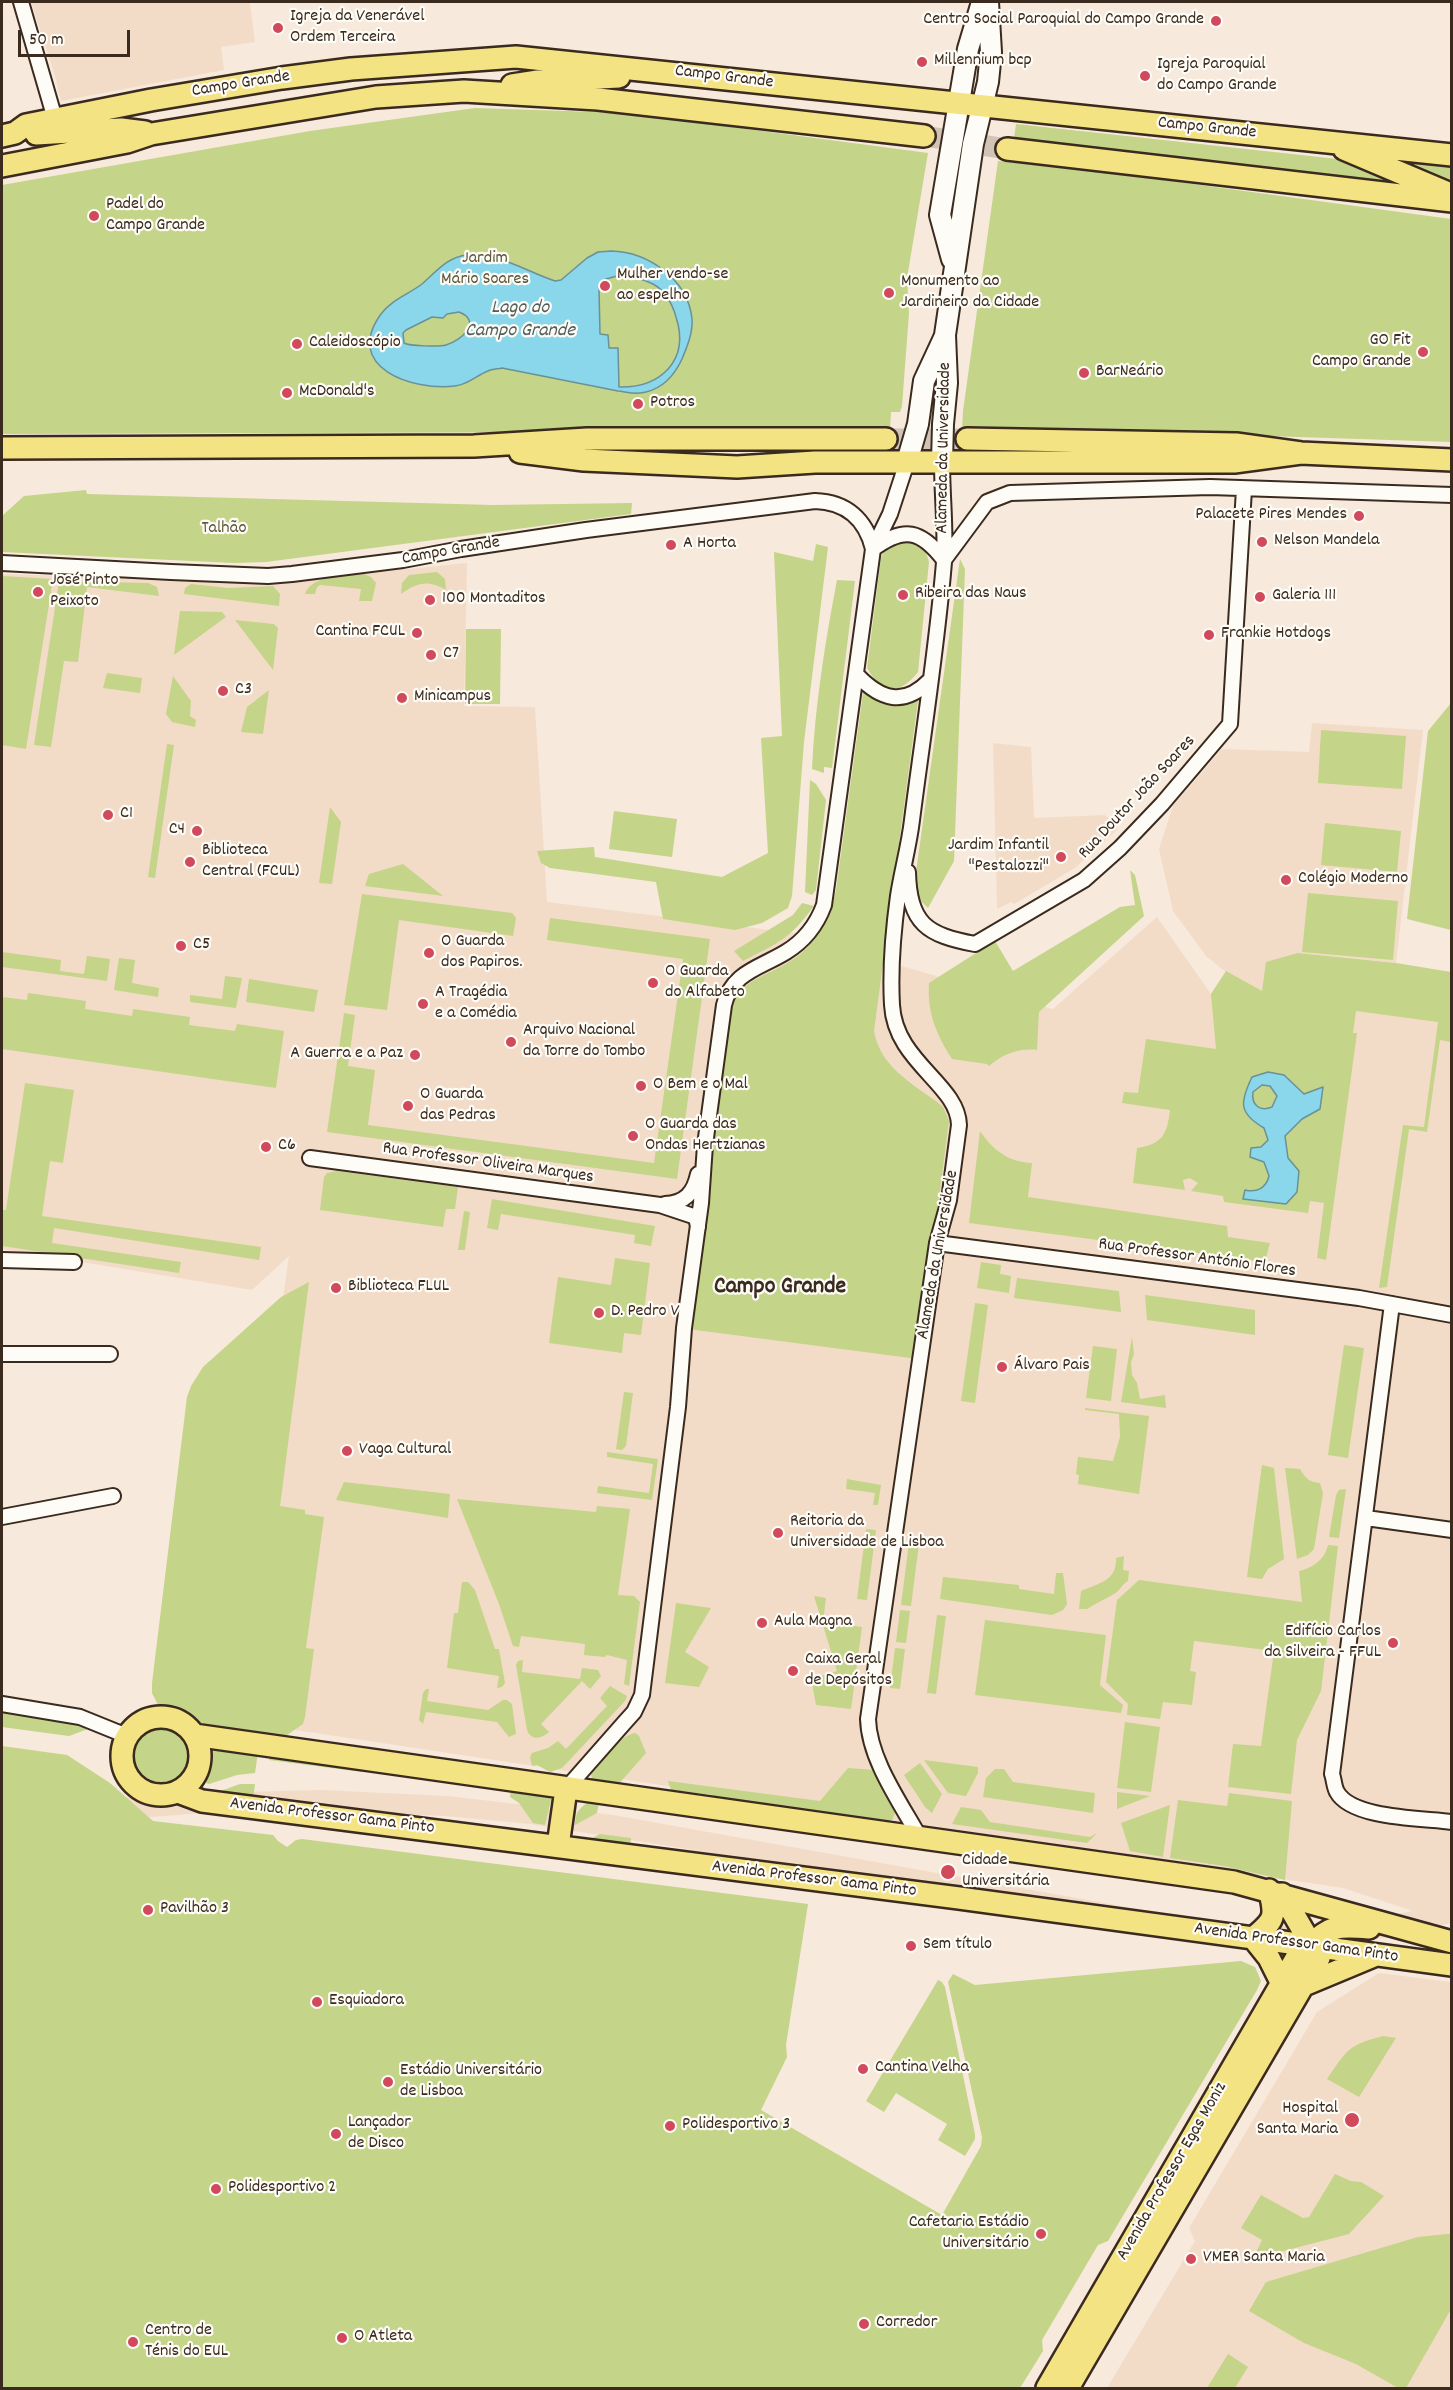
<!DOCTYPE html>
<meta charset="utf-8">
<style>
body{margin:0}
#map{position:relative;width:1453px;height:2390px;overflow:hidden;background:#f7e9db;font-family:Dekko,sans-serif}
canvas{display:block}
.frame{position:absolute;inset:0;border:3px solid #3b2a1e;pointer-events:none}
.scale{position:absolute;left:18px;top:30px;width:112px;height:27px;box-sizing:border-box;border:3px solid #3b2a1e;border-top:0;padding-left:8px;font-size:18px;line-height:21px;white-space:nowrap;color:#3b2a1e;-webkit-text-stroke:4px #fdfcf7;paint-order:stroke}
</style>
<div id="map">
<canvas width="1453" height="2390"></canvas>
<div class="frame"></div>
<div class="scale">50 m</div>
</div>
<script>
const context = document.querySelector('canvas').getContext('2d');
context.lineJoin = 'round';
function fillPath(path, color) { context.fillStyle = color; context.fill(path, 'evenodd'); }
function trace(path, color, width, dash) { context.strokeStyle = color; context.lineWidth = width; context.lineCap = dash ? 'butt' : 'round'; context.setLineDash(dash || []); context.stroke(path); }
function drawText(font, color, halo, rows, align = 'center') {
  context.font = font + ' Dekko,sans-serif'; context.lineWidth = 4.5; context.setLineDash([]); context.textBaseline = 'middle'; context.strokeStyle = halo; context.fillStyle = color; for (const [text, x, y, turn = 0] of rows) {
    context.save(); context.translate(x, y); context.rotate((+turn || 0) * Math.PI / 180); context.textAlign = isNaN(turn) ? turn : align; if (halo) context.strokeText(text, 0, 0); context.fillText(text, 0, 0); context.restore();
  }
}
const built = new Path2D(`
 M31,2h231l-12,1 5,39 -34,5 3,23 -163,31 -6,-25z
 M467,563l-3,143 71,1 12,195 342,43 -2,17 166,47 104,-92 54,77 15,-22 -20,-16 -33,-45 -14,-62 14,-43 49,-57 87,3 3,-29 111,7 -27,233 -98,-10 153,54v916l-51,12 -56,9 -153,-5 -472,-85 -189,-30 -85,-8 -126,-5 -103,1 -118,9 -2,-21 70,-6 154,-4 127,6 166,19 581,104 42,5 37,2 69,-2 71,-13 -70,-23 -1120,-169 66,-463 -37,34 -250,-41v-675l272,9z
 M993,743l38,4 3,71 71,-3 13,14 -43,39 -61,36 -3,-2 -14,7z
 M1379,1973l72,9v406h-344l88,-147 -6,-13 128,-216z`);
const green = new Path2D(`
 M475,108l151,5 302,40 -21,125 2,35 -7,93 -2,6h-9l-1,19 -888,3v-249l308,-54z
 M1016,124l331,36 51,22 -3,3 -381,-46z
 M1403,160l48,4v25l-49,-26z
 M998,161l121,13 332,45v223l-214,-7 -275,-5 1,-19z
 M86,490l1,4 406,11 139,-2 -1,11 -365,48 -32,1 -232,-11v-36l22,-20z
 M900,539c16,3 25,5 29,23l-11,110c-19,24 -36,22 -51,-4l14,-110 4,-9z
 M816,544l12,3 -24,195 -12,154 -4,12 -26,15 -27,7 -72,-11 -7,-37 -106,-14 -9,-5 -4,-12 57,-4 1,10 127,20 46,-24 -7,-115 21,-2 -8,-184 39,9z
 M960,559l5,10 -11,292 -26,47 -15,-15z
 M437,572l8,7 1,11c-18,-10 -28,-8 -45,4l1,-11 7,-8z
 M364,574l7,3 5,6 -4,18h-13l2,-12 -41,-4 -3,2 -2,7h-10c7,-20 41,-18 59,-20z
 M2,576l51,3 -27,170 -24,-4z
 M837,580l18,1 -23,187 -8,-1v6l-12,-4c3,-64 13,-126 25,-189z
 M59,581l89,2 9,4 2,9 -72,-9 -9,75 -14,-1 -13,86 -17,-2z
 M191,584l37,4 45,-2 7,8 -1,12 -95,-12 1,-6z
 M180,611l42,1 4,5 -52,38z
 M235,620l39,4 4,4 -5,42z
 M466,629h35l-1,75h-35z
 M107,673l35,5 -2,15 -37,-5z
 M173,676l18,25 -1,15 6,4 -1,7 -23,-5 -6,-8z
 M269,690l-6,44 -22,-2 6,-25z
 M865,692c16,14 31,15 51,7l2,2 -44,330c6,35 36,51 63,71l6,5 6,14 -31,238 -230,-30 44,-322c8,-27 35,-31 57,-45 27,-16 41,-42 47,-72l27,-197z
 M1451,703v227l-44,-11 21,-188z
 M1321,730l85,6 -4,53 -84,-6z
 M167,744l7,1 -19,133 -7,-1z
 M810,780l6,4 10,16 -10,90 -4,5 -7,-3z
 M330,807l11,15 -9,62 -13,-1z
 M614,811l63,8 -5,38 -63,-8z
 M1325,823l76,8 -4,41 -76,-7z
 M403,864l40,32 -78,-10 4,-12z
 M1130,870l5,5 9,41 -105,96 -2,38c-18,-2 -34,4 -48,16l-2,-2 -35,-5c-16,-25 -25,-47 -23,-76l66,-42 18,30 107,-64 15,-2z
 M1308,893l90,8 -5,59 -91,-8z
 M362,894l150,19 4,5 -3,18 -114,-16 -12,90 -43,-5z
 M802,903l12,3c-24,33 -36,37 -71,55l-9,-10 59,-36z
 M550,918l160,21 -33,240 -350,-47 17,-119 11,2 -7,51 27,4 -7,55 286,38 29,-204 -136,-19z
 M2,952l59,8 -1,11 24,3 3,-18 23,3 -3,22 -105,-14z
 M1298,953l98,10 55,9v70l-11,-2 -13,92 -18,-3 -22,158 -8,1 24,-163 21,2 14,-105 -82,-11 -3,22h4l-31,227 -9,-2 7,-55 -14,-2 -2,12 -84,-11 -1,-6 -32,-5 7,-8 -8,-5 -7,2 2,10 -52,-7 4,-35c25,-4 30,-13 33,-38l-48,-7 2,-11 14,1 8,-54 70,10 -5,-55 15,-23 36,20 4,-29z
 M119,958l16,2 -3,23 27,5 -1,9 -44,-7z
 M225,976l17,2 -6,30 -46,-6v-7l32,4z
 M249,979l69,11 -4,22 -68,-10z
 M28,993l58,8 -1,8 47,7 1,-7 57,8 -1,8 46,6 2,-7 47,7 -8,57 -274,-39v-52l25,3z
 M25,1083l49,7 -11,73 -13,-2 -8,55 219,31 -2,13 -205,-32 -2,15 129,19 -2,11 -177,-27v-36h4z
 M980,1131c13,19 28,31 52,32l-4,34 199,29 1,11 42,6 -5,19 -296,-39z
 M337,1171l121,16 -3,22h-9l-3,18 -123,-17 4,-33 3,-4z
 M492,1199l163,27 -4,20 -17,-3 1,-8 -134,-21 -3,16 -11,-2z
 M464,1211l6,1 -5,38h-7z
 M615,1258l35,5 -9,72 -17,-2 -2,20 -73,-10 9,-66 53,8z
 M981,1262l20,3 -1,9 11,2 -2,17 -32,-5z
 M1017,1278l102,13 2,21 -107,-14z
 M309,1282l-29,224 25,4v4l19,3 -18,131 8,1 -9,68 -2,7 -23,16 -80,-13 -16,-11 -25,-9 -7,-14v-10l35,-286 4,-11 12,-19 78,-70z
 M1145,1295l110,15v25l-108,-15z
 M975,1303l13,2 -13,98 -14,-2z
 M1132,1337l2,17 -3,8 1,13 5,8 3,16 25,-4 1,13 -45,-6z
 M1344,1345l20,3 -16,110 -20,-3z
 M1093,1346l24,3 -6,52 -25,-3z
 M624,1392l9,1 -7,53 -4,4 -6,-1z
 M1085,1408l64,8 -10,78 -61,-10 1,-9 -3,-1 2,-17 35,4 7,-24 -1,-23 -34,-4z
 M607,1452l51,7 -6,41 -55,-7 1,-7 51,7 4,-29 -46,-7z
 M1262,1465l12,3 10,91 -16,10 -6,10 -15,-2z
 M1285,1468l15,1c6,10 9,13 20,14l3,10 -9,56 -6,6 -11,4z
 M847,1479l34,6 -3,20h-5l2,-12 -29,-4z
 M344,1482l106,12 -2,24 -112,-18z
 M1346,1489l-7,49 -10,-1 7,-42 3,-5z
 M457,1499l139,13 1,-6 33,3 -12,86 16,1 6,6 -11,84 -5,-2 3,-24 -20,-5 -2,2 -21,-2 1,-11 -64,-8 -2,11 -6,-1 -14,-42z
 M866,1529l10,1 -9,70 -10,-1z
 M909,1543l10,1 -8,62 -10,-1z
 M1328,1545l10,1 -17,145 -24,49 -6,54 -63,-7 5,-43 28,2 13,-95 -80,-10 -4,30 6,1 -4,33 -29,-3 -3,17 -33,-4 1,-11 -22,-22 11,-82 22,-20 163,22 -3,-31c13,-3 26,-11 29,-26z
 M1124,1556l-1,14 6,1 -1,10c-7,4 -8,10 -14,13 -10,6 -18,9 -27,15h-8l2,-18c18,-8 36,-10 35,-33z
 M1056,1573h7l4,31 -4,6 -11,5 -112,-16 3,-22 76,8v4l35,5z
 M462,1582h6l7,8 20,59h4l6,34 -3,4 -5,1 2,-12 -52,-8 7,-55h4z
 M814,1596l12,2 -3,24 39,5 -11,82 -35,-4 -5,-26 26,-8z
 M676,1603l35,5 -26,44 24,15 -10,20 -34,-4z
 M900,1610l10,1 -4,32 -10,-1z
 M937,1615l9,1 -10,78 -9,-1z
 M985,1620l121,15 -6,50 23,20 -2,8 -146,-18z
 M895,1648l10,1 -5,40 -10,-1z
 M523,1660l-1,12 58,7 2,-11 16,2 3,6 -11,13 -8,-8 -41,43 8,8c-8,7 -18,9 -22,-2l-11,-65 2,-4z
 M610,1686l17,10 -2,5 -63,67 -12,4 -13,-7 -5,1 -2,-9 2,-4 16,-5 10,-7 8,8 41,-43 -7,-8z
 M426,1689h3l-2,12 61,9 15,-10h4l5,4 4,30 -7,3 -12,-15 -71,-10 -3,12 -4,-4 4,-27z
 M2,1712l82,14 4,3 -19,7 -67,-9z
 M1125,1722l35,5 -9,65 -34,-4z
 M129 1756a32 32 0 1 1 64 0a32 32 0 1 1-64 0Z
 M635,1733l4,3 7,17 -29,33 -21,-2 -5,-8c2,-12 32,-42 44,-43z
 M207,1745l51,7 -3,21 -18,2 -28,9 -3,-1 -2,-7 4,-14z
 M2,1746l65,9 43,28 43,38 120,14 5,6 9,6 9,-7 6,-1 506,65 -22,141 1,12 -26,53 181,105 39,-69 1,-9 -34,-155 5,-8 22,11 266,-24 14,6 6,14 -4,9 -149,251 -10,4 -56,95 1,11 -23,37h-1018z
 M270,1753l92,14v5l-93,-12z
 M924,1760l54,7v6l-12,23 -18,-3z
 M920,1763l22,31 -10,19 -7,-6 -21,-32z
 M848,1768l27,2 21,41 -4,9 -7,4 -171,-25 -1,-4 -42,-5 -3,-9 152,20z
 M995,1769h9l9,13 82,11 -2,20 -110,-16 3,-19z
 M240,1784h15l-2,15 -38,-6z
 M511,1788l41,8 -7,29 -12,-2 -14,-20 -9,-6z
 M1117,1792l33,4 -33,13z
 M1229,1793l63,8 -7,79 -61,-14 -54,-8 8,-58 49,6z
 M591,1801h8l-2,12 -22,12c0,-12 5,-19 16,-24z
 M1170,1805l-7,52 -33,-6 -9,-28z
 M961,1807l20,3 9,12 100,15 7,-4 -10,10 -135,-19z
 M600,1834l31,4 -1,10 -44,-7z
 M938,1980l4,2 3,5 30,147v5l-10,17 -27,-16 9,-16 -51,-31 -12,19 -18,-11z
 M1383,2036l13,2 -37,59 -32,-18c20,-29 21,-34 56,-43z
 M1335,2174l16,7 10,1 23,14 -35,38 -96,25 9,-19 -21,-12 20,-33 42,23 6,-1z
 M1447,2234h4v75l-45,79h-8l-42,-24 -52,-21 -55,-32 17,-29 152,-45z
 M1228,2354l20,13 -13,21h-28z`);
const water = new Path2D(`
 M611,251c37,1 77,28 81,68 1,14 -5,28 -10,40 -7,15 -19,29 -36,33 -9,3 -19,0 -28,-1l-116,-23c-4,1 -10,1 -14,3 -11,4 -20,14 -33,15 -42,5 -113,-18 -74,-72 10,-14 28,-20 41,-30 14,-12 25,-27 45,-29 33,-2 58,16 88,26l6,-1 26,-22 11,-6zM617,276c13,1 24,2 36,8 13,7 19,19 23,33 14,43 -15,71 -57,70l-1,-39h-9l-1,-13 -8,-1 -1,-45h7v-10zM459,312c24,9 2,29 -13,33 -7,2 -37,1 -42,-2l-1,-10 3,-3 26,-13 11,1 4,-4z
 M1268,1072l16,3 20,19 19,-7 -3,22 -18,10 -17,17 3,22 11,13 -2,21 -11,12 -43,-5 2,-9c12,3 21,-2 24,-14l-5,-14 -14,-5 1,-9 10,-1 7,-7 -4,-12c-26,-15 -24,-26 -12,-51zM1262,1085l8,1 7,10 -5,11c-12,5 -21,-2 -19,-15z`);
const primaryTunnel = new Path2D(`
 M924,136l83,13
 M886,439h81`);
const street = new Path2D(`
 M21,2l34,117
 M944,560l43,-58 23,-9 200,-6 242,8
 M2,563l169,9 97,4 24,-2 111,-14 58,-11 125,-19 229,-29c32,1 51,19 58,48 31,-23 48,-19 71,11
 M857,675c24,25 47,32 73,5
 M908,872c1,52 19,63 67,72l109,-64 36,-32 42,-44 68,-80 14,-235
 M310,1158l350,47 36,12 2,10
 M665,1204c20,-1 29,-11 33,-30
 M937,1243l422,55 93,17
 M2,1260l72,2
 M1392,1304l-60,470c2,5 2,13 5,18 15,27 86,26 115,30
 M2,1354h108
 M2,1517l111,-21
 M1366,1518l86,12
 M2,1704l78,13 47,19
 M566,1789l59,-67 9,-10 8,-17 36,-288 6,-79 17,-125 4,-58 19,-140c8,-33 36,-37 62,-53 18,-11 31,-28 38,-47l49,-356 17,-35 17,-52
 M920,1838c-20,-36 -51,-79 -52,-119l69,-476 12,-43 10,-75c-1,-41 -64,-63 -67,-120 -2,-36 1,-73 6,-109 4,-26 11,-50 14,-76 11,-86 25,-172 32,-258 2,-33 -2,-67 -2,-100`);
const secondary = new Path2D(`
 M952,259l-12,-44 28,-166 14,-47
 M907,462l11,-38 6,-43 20,-43
 M942,462l1,-38 4,-41 -2,-48 28,-191 15,-62 3,-30 -3,-50`);
const primary = new Path2D(`
 M512,85l26,-4 81,-4
 M36,134l85,-5 24,3
 M2,136l13,-3 11,-8 125,-25 131,-22 69,-9 165,-12 936,98
 M1007,149l445,52
 M1344,149l104,44
 M2,166l125,-24 24,-8 225,-37 88,-6 134,8 326,37
 M967,439l269,5 65,9 151,7
 M2,448l472,-2 113,-7h299
 M520,452l64,8 153,7 78,-5h419l67,-9
 M122 1756a39 39 0 1 1 78 0a39 39 0 1 1-78 0Z
 M194,1735l1040,147 218,60
 M178,1792l24,9 757,97 493,67
 M558,1846l8,-57
 M1253,1938c21,-17 24,-21 16,-48
 M1253,1938l16,20 13,26
 M1304,1985l72,-30
 M1047,2388l251,-433c32,-25 27,-31 71,-27
 M1068,2388l251,-430 -37,-64`);
const markers = [
 [1216,21,6,"#d1495b"],
 [278,28,6,"#d1495b"],
 [922,62,6,"#d1495b"],
 [1145,76,6,"#d1495b"],
 [94,216,6,"#d1495b"],
 [605,286,6,"#d1495b"],
 [889,293,6,"#d1495b"],
 [297,344,6,"#d1495b"],
 [1423,352,6,"#d1495b"],
 [1084,373,6,"#d1495b"],
 [287,393,6,"#d1495b"],
 [638,404,6,"#d1495b"],
 [1359,516,6,"#d1495b"],
 [1262,542,6,"#d1495b"],
 [671,545,6,"#d1495b"],
 [38,592,6,"#d1495b"],
 [903,595,6,"#d1495b"],
 [1260,597,6,"#d1495b"],
 [430,600,6,"#d1495b"],
 [417,633,6,"#d1495b"],
 [1209,635,6,"#d1495b"],
 [431,655,6,"#d1495b"],
 [223,691,6,"#d1495b"],
 [402,698,6,"#d1495b"],
 [108,815,6,"#d1495b"],
 [197,831,6,"#d1495b"],
 [1061,857,6,"#d1495b"],
 [190,862,6,"#d1495b"],
 [1286,880,6,"#d1495b"],
 [181,946,6,"#d1495b"],
 [429,953,6,"#d1495b"],
 [653,983,6,"#d1495b"],
 [423,1004,6,"#d1495b"],
 [511,1042,6,"#d1495b"],
 [415,1055,6,"#d1495b"],
 [641,1086,6,"#d1495b"],
 [408,1106,6,"#d1495b"],
 [633,1136,6,"#d1495b"],
 [266,1147,6,"#d1495b"],
 [336,1288,6,"#d1495b"],
 [599,1313,6,"#d1495b"],
 [1002,1367,6,"#d1495b"],
 [347,1451,6,"#d1495b"],
 [778,1533,6,"#d1495b"],
 [762,1623,6,"#d1495b"],
 [1393,1643,6,"#d1495b"],
 [793,1671,6,"#d1495b"],
 [948,1872,8,"#d1495b"],
 [148,1910,6,"#d1495b"],
 [911,1946,6,"#d1495b"],
 [317,2002,6,"#d1495b"],
 [863,2069,6,"#d1495b"],
 [388,2082,6,"#d1495b"],
 [1352,2120,8,"#d1495b"],
 [670,2126,6,"#d1495b"],
 [336,2134,6,"#d1495b"],
 [216,2189,6,"#d1495b"],
 [1041,2234,6,"#d1495b"],
 [1191,2259,6,"#d1495b"],
 [864,2324,6,"#d1495b"],
 [342,2338,6,"#d1495b"],
 [133,2342,6,"#d1495b"]
];
const poiNames = [
 ["Igreja da Venerável",290,18],
 ["Ordem Terceira",290,39],
 ["Centro Social Paroquial do Campo Grande",1204,21,"right"],
 ["Millennium bcp",934,62],
 ["Igreja Paroquial",1157,66],
 ["do Campo Grande",1157,87],
 ["Padel do",106,206],
 ["Campo Grande",106,227],
 ["Mulher vendo-se",617,276],
 ["ao espelho",617,297],
 ["Monumento ao",901,283],
 ["Jardineiro da Cidade",901,304],
 ["GO Fit",1411,342,"right"],
 ["Campo Grande",1411,363,"right"],
 ["Caleidoscópio",309,344],
 ["BarNeário",1096,373],
 ["McDonald's",299,393],
 ["Potros",650,404],
 ["Palacete Pires Mendes",1347,516,"right"],
 ["Nelson Mandela",1274,542],
 ["A Horta",683,545],
 ["José Pinto",50,582],
 ["Peixoto",50,603],
 ["Ribeira das Naus",915,595],
 ["Galeria 111",1272,597],
 ["100 Montaditos",442,600],
 ["Cantina FCUL",405,633,"right"],
 ["Frankie Hotdogs",1221,635],
 ["C7",443,655],
 ["C3",235,691],
 ["Minicampus",414,698],
 ["C1",120,815],
 ["C4",185,831,"right"],
 ["Jardim Infantil",1049,847,"right"],
 ["\"Pestalozzi\"",1049,868,"right"],
 ["Biblioteca",202,852],
 ["Central (FCUL)",202,873],
 ["Colégio Moderno",1298,880],
 ["O Guarda",441,943],
 ["dos Papiros.",441,964],
 ["C5",193,946],
 ["O Guarda",665,973],
 ["do Alfabeto",665,994],
 ["A Tragédia",435,994],
 ["e a Comédia",435,1015],
 ["Arquivo Nacional",523,1032],
 ["da Torre do Tombo",523,1053],
 ["A Guerra e a Paz",403,1055,"right"],
 ["O Bem e o Mal",653,1086],
 ["O Guarda",420,1096],
 ["das Pedras",420,1117],
 ["O Guarda das",645,1126],
 ["Ondas Hertzianas",645,1147],
 ["C6",278,1147],
 ["Biblioteca FLUL",348,1288],
 ["D. Pedro V",611,1313],
 ["Álvaro Pais",1014,1367],
 ["Vaga Cultural",359,1451],
 ["Reitoria da",790,1523],
 ["Universidade de Lisboa",790,1544],
 ["Aula Magna",774,1623],
 ["Edifício Carlos",1381,1633,"right"],
 ["da Silveira - FFUL",1381,1654,"right"],
 ["Caixa Geral",805,1661],
 ["de Depósitos",805,1682],
 ["Cidade",962,1862],
 ["Universitária",962,1883],
 ["Pavilhão 3",160,1910],
 ["Sem título",923,1946],
 ["Esquiadora",329,2002],
 ["Cantina Velha",875,2069],
 ["Estádio Universitário",400,2072],
 ["de Lisboa",400,2093],
 ["Hospital",1338,2110,"right"],
 ["Santa Maria",1338,2131,"right"],
 ["Lançador",348,2124],
 ["de Disco",348,2145],
 ["Polidesportivo 3",682,2126],
 ["Polidesportivo 2",228,2189],
 ["Cafetaria Estádio",1029,2224,"right"],
 ["Universitário",1029,2245,"right"],
 ["VMER Santa Maria",1203,2259],
 ["Corredor",876,2324],
 ["Centro de",145,2332],
 ["Ténis do EUL",145,2353],
 ["O Atleta",354,2338]
];
const streetNames = [
 ["Campo Grande",724,78,7],
 ["Campo Grande",241,85,-9],
 ["Campo Grande",1207,129,6],
 ["Alameda da Universidade",945,448,-89],
 ["Campo Grande",451,552,-10],
 ["Rua Doutor João Soares",1138,798,-47],
 ["Rua Professor Oliveira Marques",488,1164,8],
 ["Alameda da Universidade",939,1255,-80],
 ["Rua Professor António Flores",1197,1259,8],
 ["Avenida Professor Gama Pinto",332,1817,7],
 ["Avenida Professor Gama Pinto",814,1880,7],
 ["Avenida Professor Gama Pinto",1296,1944,8],
 ["Avenida Professor Egas Moniz",1173,2172,-60]
];
const parkNames = [
 ["Jardim",485,260],
 ["Mário Soares",485,281],
 ["Talhão",224,530]
];
const waterNames = [
 ["Lago do",520,309],
 ["Campo Grande",520,332]
];
const districtNames = [
 ["Campo Grande",780,1289]
];
fillPath(built, '#f3dcc7');
fillPath(green, '#c4d488');
fillPath(water, '#8ad6ea');
trace(water, '#6a9198', 1.5);
trace(primaryTunnel, '#d1c3b5', 21, [21, 10]);
trace(street, '#3b2a1e', 18);
trace(secondary, '#3b2a1e', 24);
trace(primary, '#3b2a1e', 26);
trace(street, '#fdfcf7', 14);
trace(secondary, '#fdfcf7', 20);
trace(primary, '#f4e382', 21);
for (const [x, y, r, color] of markers) { const dot = new Path2D(); dot.arc(x, y, r, 0, 2 * Math.PI); context.fillStyle = color; context.fill(dot); trace(dot, '#fdfcf7', 2); }
drawText('18px', '#3b2a1e', '#fdfcf7', poiNames, 'left');
drawText('18px', '#3b2a1e', '#fdfcf7', streetNames);
drawText('18px', '#5d5438', '#fdfcf7', parkNames);
drawText('italic 20px', '#535e5b', '#fdfcf7', waterNames);
drawText('bold 24px', '#3b2a1e', '#fdfcf7', districtNames);
</script>
